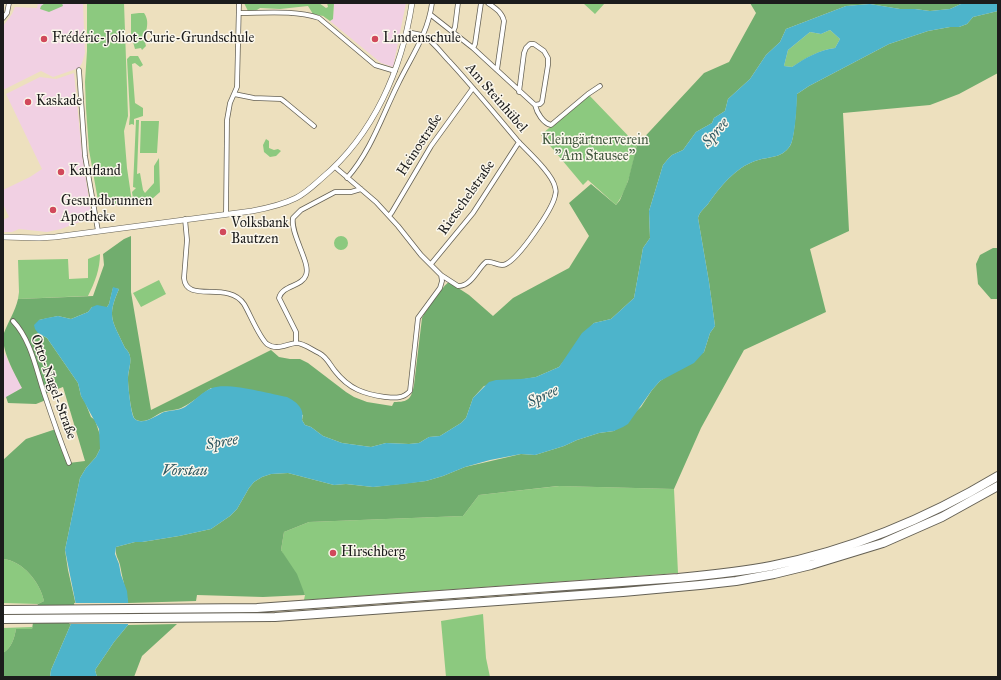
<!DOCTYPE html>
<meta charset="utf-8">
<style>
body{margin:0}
#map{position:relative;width:1001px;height:680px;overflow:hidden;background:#ede0be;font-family:"IM FELL Great Primer",serif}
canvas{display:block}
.frame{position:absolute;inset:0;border:4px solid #1c1c1c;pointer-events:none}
</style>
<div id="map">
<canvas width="1001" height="680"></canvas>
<div class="frame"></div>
</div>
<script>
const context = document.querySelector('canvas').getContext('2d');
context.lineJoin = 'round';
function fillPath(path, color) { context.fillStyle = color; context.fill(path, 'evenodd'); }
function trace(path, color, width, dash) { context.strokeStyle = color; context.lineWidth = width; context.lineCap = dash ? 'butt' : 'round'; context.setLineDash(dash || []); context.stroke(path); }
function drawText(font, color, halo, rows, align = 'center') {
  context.font = font + ' "IM FELL Great Primer",serif'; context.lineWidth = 3; context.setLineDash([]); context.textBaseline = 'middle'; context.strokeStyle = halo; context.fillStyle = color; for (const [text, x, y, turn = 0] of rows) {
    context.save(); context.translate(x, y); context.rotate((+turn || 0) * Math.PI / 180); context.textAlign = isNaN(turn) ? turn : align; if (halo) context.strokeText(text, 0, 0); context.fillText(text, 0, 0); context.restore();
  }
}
const built = new Path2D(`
 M38,3h45l2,50 -3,10 -3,5 -26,9 -12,-6 -38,19v-64l9,-12 3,-7 22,1z
 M334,3h72l-13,64 -12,-4 -51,-42 3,-2z
 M74,73l8,81 9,59 -1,5 -29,11 -14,3 -28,-3 -7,3h-9v-12l6,-3 -6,-13v-14l27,-13 12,-8 -36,-75 34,-17 16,2z
 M3,351l19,37 -19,11z`);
const green = new Path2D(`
 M45,3h17l1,3 -14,6 -9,-3 1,-3z
 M87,3h37l4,113 -4,15 3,37 5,34 -33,4 -10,-56 -3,-42 -1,-26 2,-31z
 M244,3h75l7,5 2,-1 -1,-4h7l-1,16 -3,2 -7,-5 -10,-2 -5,-8 -28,3 -20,-1 -6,4 -6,-1z
 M583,3h22l-10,11z
 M139,13h5c8,11 -2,22 2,33l-4,4 -1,-2 -6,1 -4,-14v-21z
 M830,30l10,9 -5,9c-16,2 -29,10 -43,19l-8,-1 4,-16 22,-18 11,2z
 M130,56h8l5,9 -3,2 -5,-4 -3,1 3,39 8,5v8l-9,3v6l-2,-1 -3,1 1,-10 -3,-56z
 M588,94l49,51c-5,20 -8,43 -21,60l-28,-25 -5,5 -42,-50z
 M136,120h3l-2,54 3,-1 3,17 2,3 9,-10v-17l5,-8 1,34 -8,7 -18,6 -2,-13 4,-4 -3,-1z
 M141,121h18l-2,32h-17z
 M266,139l3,2v7l5,2 4,-1 3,2 -5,5 -6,1 -6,-5 -1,-7z
 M334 243a7 7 0 1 1 14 0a7 7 0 1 1-14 0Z
 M100,254c0,15 -5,28 -12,42l-70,3 1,-7 -1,-32 50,-1 1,20 19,-1v-19z
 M159,280l7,14 -25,13 -8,-14z
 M559,486l115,3 4,84 -374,27 1,-5 -24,-45 3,-18 25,-10 154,-6 16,-21z
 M3,559c20,2 37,23 41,42l-6,3 -35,-1z
 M483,614l3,44 4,19h-44l-5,-56z
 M32,627v3l-16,-1c-2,10 -4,18 -13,24v-25z`);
const forest = new Path2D(`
 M750,3h213l-13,6 -20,2 -15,-2h-15l-30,-5 -24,2 -60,23 -6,13 -14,13 -16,24 -22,20 -3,12 -11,7 -2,5 -16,9 -13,18 -11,5 -4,4 -5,6 -14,46 1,27 -7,10 -9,50 -23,21 -17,4 -35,44 -23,10 -52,9 -11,12 -7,20 -5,5 -21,13 -11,1 -10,6 -10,1 -23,-1 -15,4 -29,-4 -19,-7 -12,-9 -6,-2 -3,-5 1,-5 -92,-27c-9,6 -18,14 -28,19 -5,3 -11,3 -17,4 -9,2 -16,11 -26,10 -1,0 -4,-1 -5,-2 -4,-4 -7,-33 -7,-39 0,-12 7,-23 -3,-32 -12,-27 -19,-30 -6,-59l-6,-1 -4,16 -2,3h-15l-4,5 -17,7 -13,-3 -19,4 -1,13 9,5 31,45 3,13 4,6 6,15 4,3 5,15v14l-4,8 -10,11 -6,10 -15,72 3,20 9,40 -26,60 -1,7h-47v-24c9,-6 11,-14 13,-24h16l3,-19 3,-6 6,-3c-4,-19 -21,-40 -41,-42v-99l23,-21 30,-10 13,34 16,-2 -22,-74 -19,7 2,6 -10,4 -28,-1 -2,-6 16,-9c-7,-14 -22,-39 -18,-55 4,-11 11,-21 14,-34l75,-3 11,-31 -1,-11 21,-15 7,-3v56l20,118 120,-60 8,7 11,2h10l8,4 38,29 8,5 13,5 25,4 2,-4c15,0 17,-3 20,-17l8,-67c3,-6 22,-34 27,-36l20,13 24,21 20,-18 56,-30 20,-32 -20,-33 22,-19 25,21 4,-5 8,-19 9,-36 67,-72 25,-11 27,-49z
 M998,11v62l-39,21 -29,11 -87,8 6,118 -39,18 16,63 -82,38 -43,78 -27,61 -116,-3 -79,9 -16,21 -154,6 -25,10 -3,18 16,24 8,21 -42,2 -66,-2 -1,6 -68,2c-2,-13 -6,-25 -8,-38 -2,-8 -5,-9 -4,-18l19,-5h7l37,-6 32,-7 19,-13 7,-7 12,-21 5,-6 8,-5 9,-3 17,-1 46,12 12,-1 27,3 53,-6 17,-5 22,-9 56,-13 14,1 29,-9 13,-6 22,-7 15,-2 27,-24 11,-17 8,-9 44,-29 6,-19 5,-7 -6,-44 -11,-64c2,-7 6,-9 10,-14 12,-17 27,-36 47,-43 14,-5 26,-2 35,-15 5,-7 6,-41 7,-52l12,-8 80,-42 39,-13 22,-4h9l8,-3 6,-7z
 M993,248h5v51h-7l-13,-15 -2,-20 4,-9z
 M177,624l-35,32 -8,21h-37l-2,-7 19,-28 14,-17z`);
const water = new Path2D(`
 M963,3h35v8l-25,6 -6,7 -8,3h-9l-22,4 -39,13 -80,42 -12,8c0,10 -2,45 -7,52 -9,13 -21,10 -35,15 -20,7 -35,26 -47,43 -4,5 -8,7 -10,14l11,64 6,44 -5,7 -6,19 -10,11 -34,18 -8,9 -24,34 -5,3 -9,4 -15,2 -22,7 -13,6 -29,9 -14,-1 -31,6 -25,7 -22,9 -17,5 -22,3 -31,3 -27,-3 -12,1 -46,-12 -17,1 -9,3 -8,5 -5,6 -12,21 -7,7 -19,13 -32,7 -37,6h-7l-19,5 -1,7 4,10 2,11 6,16 2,19 -1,15 -14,17 -19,28 2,7h-47l1,-7 26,-60 -12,-60 15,-72 6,-10 10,-11 4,-8 -1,-20 -18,-33 -3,-13 -31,-45 -9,-5 -3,-4 -1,-4 5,-5 8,-2 11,-2 13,3 5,-2 12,-5 4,-5 5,-2 10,2 2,-3 4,-17 6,2c-13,29 -6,32 6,59 10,9 3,20 3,31 0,7 3,35 6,39 7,9 23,-3 30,-6 7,-2 14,-1 21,-5 9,-6 18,-16 27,-19 17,-6 57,6 75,9 10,5 18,12 15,23l3,5 6,2 12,9 19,7 29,4 15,-4 23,1 10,-1 10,-6 11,-1 21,-13 5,-5 7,-20 16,-16 7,-2 25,-1 15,-2 23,-10 23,-34 12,-10 17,-4 23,-21 9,-50 7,-10 -1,-27 14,-46 5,-6 4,-4 11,-5 13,-18 16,-9 2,-5 11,-7 3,-12 22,-20 16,-24 14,-13 6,-13 60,-23 24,-2 30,5h15l15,2 20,-2zM830,30l10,9 -5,9c-16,2 -30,10 -43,19l-8,-1 4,-16 22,-18 11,2z`);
const pier = new Path2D(`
 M74,603h56v21h-61l6,-14z`);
const minor = new Path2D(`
 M488,3c7,5 14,9 16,18l-7,49
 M240,13c26,0 54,-3 79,5l56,47 20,6
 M431,15l42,33 62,57c2,8 8,18 16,20l37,-31 12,-8
 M3,18l4,-5 2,-10
 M407,32c5,1 13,2 17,4 9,5 19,19 26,26 23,25 45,52 67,78 10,11 35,33 38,47 1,3 1,6 0,9 -3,14 -36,62 -49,68 -7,4 -13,-4 -20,-2 -8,6 -15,25 -28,24l-17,-11
 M453,32l2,-5 3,-24
 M473,48l2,-4 6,-41
 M79,70l6,86 13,75
 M519,92l5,-39 2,-5 4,-4h4l10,7 4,7v7l-6,37 -2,2 -5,1
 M234,94l20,4 27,1 4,3 29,24
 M347,178c24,-27 35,-62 51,-94 13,-27 30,-50 34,-81
 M226,214l1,-94 3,-17 7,-16 2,-84
 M389,216l3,-4 39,-66 42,-58
 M185,219l2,21 -3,38c2,26 44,2 60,26 6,10 15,33 23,40 10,7 19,0 29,-1 8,0 16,7 23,10 8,4 11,12 16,18 14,18 29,23 50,26 10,1 18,2 25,-6l8,-73 22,-30 2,-7 -1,-6 -20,-20 -23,-29 -22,-24 -41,-35
 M431,264l42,-51 46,-71
 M13,321c18,19 23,48 31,72 8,24 16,47 25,70
 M296,343v-11l-17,-34c3,-13 23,-11 27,-23 5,-12 -16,-41 -13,-57l8,-8 34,-18h16l10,-3`);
const tertiary = new Path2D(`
 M3,237l36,1 16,-1 197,-26c16,-3 30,-6 44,-13 10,-5 18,-13 26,-20 52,-44 80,-109 90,-175`);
const motorway = new Path2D(`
 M3,610l254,-2 421,-30c31,-3 62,-6 93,-12 80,-16 157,-48 227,-90
 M3,619l272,-2 348,-25 77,-7 36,-4 38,-7 37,-9 72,-22 59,-26 56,-31`);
const markers = [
 [44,39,4,"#d1495b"],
 [375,39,4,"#d1495b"],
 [28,102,4,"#d1495b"],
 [61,172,4,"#d1495b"],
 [53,210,4,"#d1495b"],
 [223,232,4,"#d1495b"],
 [333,553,4,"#d1495b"]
];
const poiNames = [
 ["Frédéric-Joliot-Curie-Grundschule",52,39],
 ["Lindenschule",383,39],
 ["Kaskade",36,102],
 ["Kaufland",69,172],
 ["Gesundbrunnen",61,202],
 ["Apotheke",61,218],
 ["Volksbank",231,224],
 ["Bautzen",231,240],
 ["Hirschberg",341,553]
];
const streetNames = [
 ["Am Steinhübel",496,98,49],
 ["Heinostraße",420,145,-57],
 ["Rietschelstraße",467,198,-55],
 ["Otto-Nagel-Straße",53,387,70]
];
const parkNames = [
 ["Kleingärtnerverein",595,141],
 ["\"Am Stausee\"",595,157]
];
const waterNames = [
 ["Spree",716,133,-49],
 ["Spree",543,397,-25],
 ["Spree",222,443,-10],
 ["Vorstau",185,471]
];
fillPath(built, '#f1d0e3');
fillPath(green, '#8cc97f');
fillPath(forest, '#71ad6e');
fillPath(water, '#4db4cb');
fillPath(pier, '#ede0be');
trace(minor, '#656155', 5.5);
trace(tertiary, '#656155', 6);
trace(motorway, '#656155', 10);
trace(minor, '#fff', 4);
trace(tertiary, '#fff', 5);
trace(motorway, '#fff', 8);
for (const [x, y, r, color] of markers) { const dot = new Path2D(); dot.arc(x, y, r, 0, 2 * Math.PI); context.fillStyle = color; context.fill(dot); trace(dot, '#fbf7ec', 1.5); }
drawText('14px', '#1c1c1c', '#fbf7ec', poiNames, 'left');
drawText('14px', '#1c1c1c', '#fbf7ec', streetNames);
drawText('14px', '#43593f', '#fbf7ec', parkNames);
drawText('italic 15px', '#305962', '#fbf7ec', waterNames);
</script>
